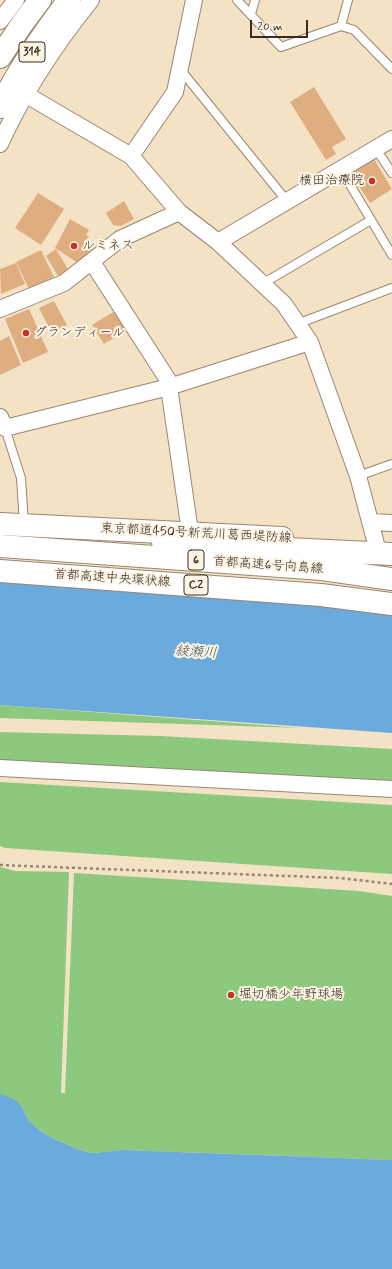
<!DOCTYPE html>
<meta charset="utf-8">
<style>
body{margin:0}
#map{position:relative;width:392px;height:1269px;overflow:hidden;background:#f4e2c5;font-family:Mynerve,sans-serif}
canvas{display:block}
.scale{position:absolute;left:250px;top:20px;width:58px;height:18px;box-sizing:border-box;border:2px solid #3b2a1e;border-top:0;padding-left:5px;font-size:12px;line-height:14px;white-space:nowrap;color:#3b2a1e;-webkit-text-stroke:3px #fcf5e5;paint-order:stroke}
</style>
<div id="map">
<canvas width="392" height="1269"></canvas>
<div class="scale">20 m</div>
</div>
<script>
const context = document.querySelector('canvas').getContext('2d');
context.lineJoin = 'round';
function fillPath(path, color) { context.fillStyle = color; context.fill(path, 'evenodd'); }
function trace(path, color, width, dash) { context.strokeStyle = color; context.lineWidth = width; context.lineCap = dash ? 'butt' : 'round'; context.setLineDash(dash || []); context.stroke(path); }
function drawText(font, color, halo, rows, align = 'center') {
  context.font = font + ' Mynerve,"Klee One",sans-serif'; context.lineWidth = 4; context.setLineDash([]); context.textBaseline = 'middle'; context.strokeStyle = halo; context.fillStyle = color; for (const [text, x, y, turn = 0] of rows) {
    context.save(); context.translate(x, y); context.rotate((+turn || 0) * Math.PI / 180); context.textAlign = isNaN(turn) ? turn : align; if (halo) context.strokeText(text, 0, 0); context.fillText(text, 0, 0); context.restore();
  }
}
const green = new Path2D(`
 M0,705l302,23 -302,-10z
 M0,732l161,4 231,13v36l-392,-20z
 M0,782l392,23v69l-387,-26 -5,-2z
 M0,867l15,4 54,1 -8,221h4l9,-220 285,18 33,5v264l-268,-10 -31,3 -14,-3 -27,-12 -13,-8 -11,-10 -6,-13 -22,-13z`);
const water = new Path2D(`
 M0,582l218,13 174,7v131l-392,-28z
 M0,1094l14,5 8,8 6,13 11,10 13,8 27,12 14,3 31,-3 268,10v109h-392z`);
const building = new Path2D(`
 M314,87l32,52 -14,8 4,7 -10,6 -36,-58z
 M374,159l18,30 -22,14 -19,-29z
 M38,193l26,16 -23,36 -26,-17z
 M124,201l10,18 -13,7 -8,-1 -7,-12z
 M70,219l19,11 -3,5 3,2 -4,8 8,4 -15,14 -23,-15z
 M56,249l12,20 -10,7 -12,-20z
 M41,250l13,27 -25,12 -13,-27z
 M16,263l9,21 -24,10 -1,-25z
 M54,301l13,24 -15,8 -13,-25z
 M29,309l19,43 -25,11 -18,-44z
 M115,311l12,19 -23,14 -12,-19z
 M9,336l12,29 -21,10v-34z`);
const path = new Path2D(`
 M0,865l340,13 52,6`);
const lane = new Path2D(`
 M237,0l44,47 60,-21 13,4 38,39
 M251,14l4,-14
 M341,26l7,-26
 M180,69l106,131
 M376,149l16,24
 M340,168l52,87
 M262,284l109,-64
 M297,324l95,-36
 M5,428l16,50 3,47
 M358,476l34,-12`);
const street = new Path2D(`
 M0,21l16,-21
 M25,94l106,62 48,56 39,30
 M0,144c24,-53 55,-99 91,-144
 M131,156l44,-64 19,-92
 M92,262l76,118 22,152
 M0,309l64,-26 56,-44 59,-27
 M0,417l5,11 164,-41 141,-45
 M371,522l21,1
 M376,544l-18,-68 -48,-134 -26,-38 -66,-62 174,-103
 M0,768l392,21`);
const secondary = new Path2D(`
 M0,524l282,14`);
const primary = new Path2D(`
 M0,57l22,-33 18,-24
 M0,107c19,-39 43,-73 69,-107`);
const highway = new Path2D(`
 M163,543l229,11
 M0,546l322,23 70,10
 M0,571l321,24 71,9`);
const markers = [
 [372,181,4,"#c8321e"],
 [74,246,4,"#c8321e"],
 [26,333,4,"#c8321e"],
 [231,995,4,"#c8321e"]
];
const shields = [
 [32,52,26],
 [196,560,16],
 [196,585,24]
];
const shieldNames = [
 ["314",32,52],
 ["6",196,560],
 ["C2",196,585]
];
const poiNames = [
 ["横田治療院",364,181,"right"],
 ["ルミネス",82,246],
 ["グランディール",34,333],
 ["堀切橋少年野球場",239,995]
];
const streetNames = [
 ["東京都道450号新荒川葛西堤防線",196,534,3],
 ["首都高速6号向島線",268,566,4],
 ["首都高速中央環状線",112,579,4]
];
const waterNames = [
 ["綾瀬川",196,653,3]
];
fillPath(green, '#8cc97f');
fillPath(water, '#6aaadd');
fillPath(building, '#deae80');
trace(lane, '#988672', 10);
trace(street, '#988672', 18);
trace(secondary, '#988672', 24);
trace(primary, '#988672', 24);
trace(highway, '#988672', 24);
trace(path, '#988672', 2.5, [3, 3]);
trace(lane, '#fff', 8);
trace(street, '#fff', 16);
trace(secondary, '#fff', 22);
trace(primary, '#fff', 22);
trace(highway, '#fff', 22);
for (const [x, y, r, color] of markers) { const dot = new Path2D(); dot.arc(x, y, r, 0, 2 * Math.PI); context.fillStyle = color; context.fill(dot); trace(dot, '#fcf5e5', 1.5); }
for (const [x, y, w] of shields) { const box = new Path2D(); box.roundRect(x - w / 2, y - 10, w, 20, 3); context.fillStyle = '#fcf5e5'; context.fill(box); trace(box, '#3b2a1e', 1); }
drawText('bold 12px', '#3b2a1e', null, shieldNames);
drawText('13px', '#3b2a1e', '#fcf5e5', poiNames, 'left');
drawText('13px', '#3b2a1e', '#fcf5e5', streetNames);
drawText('italic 14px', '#4b5761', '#fcf5e5', waterNames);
</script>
